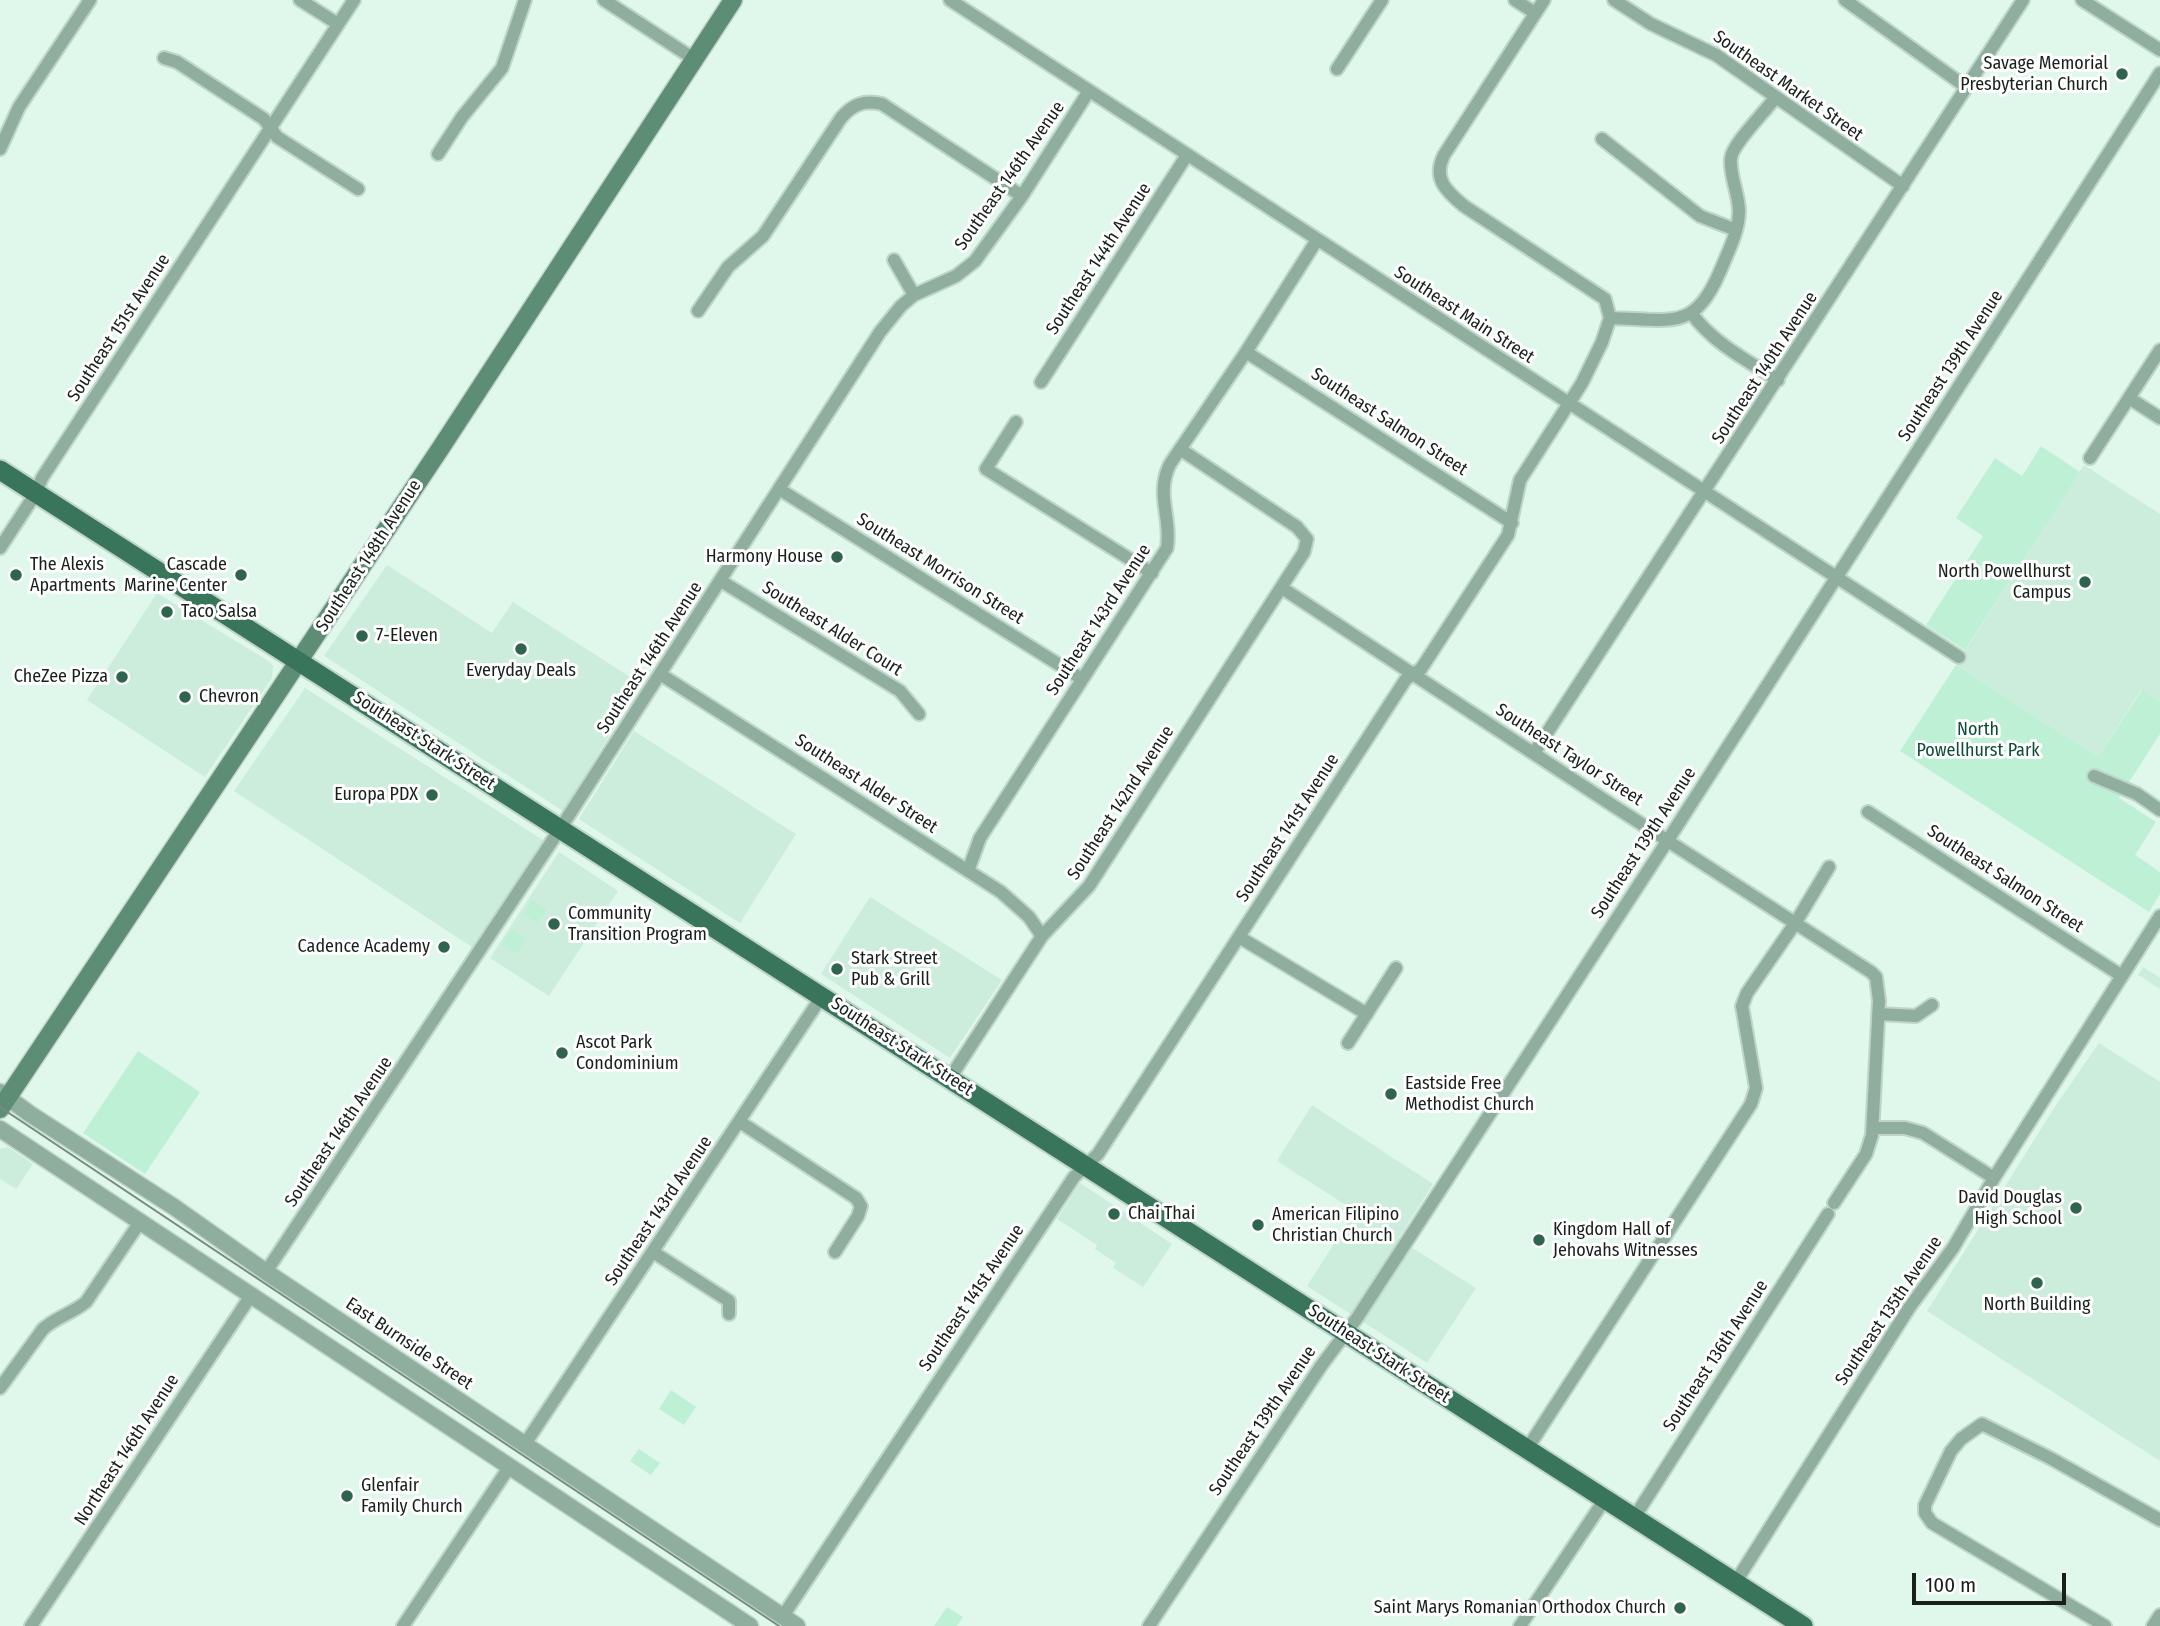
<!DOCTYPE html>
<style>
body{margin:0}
#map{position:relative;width:2160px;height:1626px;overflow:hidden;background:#dff8eb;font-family:"Fira Sans Condensed",sans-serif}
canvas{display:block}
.scale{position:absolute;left:1912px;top:1573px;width:154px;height:32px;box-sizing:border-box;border:4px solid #18201c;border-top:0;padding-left:9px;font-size:21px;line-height:24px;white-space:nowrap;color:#18201c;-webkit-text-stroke:5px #fefefe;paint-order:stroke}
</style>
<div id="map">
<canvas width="2160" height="1626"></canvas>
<div class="scale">100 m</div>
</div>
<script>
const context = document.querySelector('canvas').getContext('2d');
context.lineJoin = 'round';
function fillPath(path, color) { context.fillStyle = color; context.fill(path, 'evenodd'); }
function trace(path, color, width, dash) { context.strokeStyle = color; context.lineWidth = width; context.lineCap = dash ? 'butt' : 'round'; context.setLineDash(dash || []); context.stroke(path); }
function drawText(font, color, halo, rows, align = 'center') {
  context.font = font + ' "Fira Sans Condensed",sans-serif'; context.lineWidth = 6; context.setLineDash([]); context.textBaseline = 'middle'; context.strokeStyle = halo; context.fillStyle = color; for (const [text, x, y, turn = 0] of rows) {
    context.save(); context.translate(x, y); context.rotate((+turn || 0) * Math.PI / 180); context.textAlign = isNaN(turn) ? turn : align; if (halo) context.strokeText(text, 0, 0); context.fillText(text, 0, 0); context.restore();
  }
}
const built = new Path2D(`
 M2084,465l76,49v188l-19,-12 -43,67 -142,-92z
 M387,565l105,68 21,-31 128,82 -78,127 -239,-155z
 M157,593l113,69 3,4 -1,12 -67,99 -118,-77z
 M305,688l238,152 -71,107 -238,-156z
 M634,731l162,103 -56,89 -161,-104z
 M559,852l59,39 -69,105 -59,-38z
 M870,897l132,83 -52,78 -129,-84z
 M2143,967l17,11v11l-22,-14z
 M2099,1043l61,39v379l-233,-150 129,-206z
 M1312,1105l121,79 -35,55 78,49 -49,75 -120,-77 48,-75 -78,-50z
 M8,1147l25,17 -17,25 -16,-10v-30z
 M1080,1183l92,61 -29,43 -30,-19 3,-5 -21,-14 2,-4 -40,-26z`);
const green = new Path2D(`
 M2041,446l39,26 -115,178 -39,-25 57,-89 -27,-18 39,-60 27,18z
 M1956,665l142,92 44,-67 18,12v32l-41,64 37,24 -21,33 25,17v22l-11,18 -249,-161z
 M532,900l15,9 -10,14 -14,-9z
 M512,929l14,10 -10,15 -15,-9z
 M138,1051l62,41 -55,82 -62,-41z
 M671,1390l25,17 -12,18 -25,-16z
 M639,1449l21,14 -9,12 -21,-14z
 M947,1607l16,10 -6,9h-23z`);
const minor = new Path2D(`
 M300,0l38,24
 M604,0l90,59
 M950,0l1009,657
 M1515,0l20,13
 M1614,0l37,24 65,31 187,131
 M1845,0l121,87
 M2082,0l78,50
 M164,58l13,4 87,57 13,18 81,52
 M1337,69l45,-69
 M1602,139l98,77 36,14
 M0,149l19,-42 71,-107
 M438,154l24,-37 40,-49 23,-68
 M894,260l20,35
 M698,311l30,-44 35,-31 78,-118c12,-14 23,-18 41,-14l140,92
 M1692,314c21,29 56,47 86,66
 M1610,318c67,2 86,14 114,-56 7,-16 15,-34 15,-51 0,-17 -10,-36 -8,-53 2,-15 34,-46 44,-60
 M1246,352l266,171
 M1041,382l146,-227
 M2129,398l31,20
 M1016,422l-30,47 166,104
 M2090,458l70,-108
 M779,489l303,190
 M0,548l36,-55 6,-15 312,-478
 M721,581l179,110 19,23
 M1282,588l327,215 262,169 5,5 3,24 -7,134 -6,19 -32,49
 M660,674l341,218 28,25 13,19
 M1534,753l489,-753
 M2094,776l43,18 23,16
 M1868,812l254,164
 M968,871l12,-33 187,-290c5,-31 -12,-53 3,-84l76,-112 71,-112
 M1239,937l128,77
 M1878,1014l38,2 16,-11
 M1348,1043l48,-75
 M950,1078l92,-142 47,-50 215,-334 3,-13 -10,-12 -117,-78
 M740,1122l116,76 5,8 -3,10 -23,36
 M1873,1128h32l18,5 71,45
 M653,1252l76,49v13
 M266,1272l294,-443 320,-497 21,-26 13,-11 42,-19 19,-15 47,-65 67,-105
 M0,1388l43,-59c13,-12 30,-16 43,-27l54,-80
 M525,1444l297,-448
 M1527,1449l224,-345 5,-16 -14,-82 5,-13 49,-71 33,-55
 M1634,1518l194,-304
 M1735,1583l174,-275 44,-60 41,-70 166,-262
 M783,1616l291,-439 24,-23 308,-475 15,-10 87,-134 12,-55 62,-97 20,-41 8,-24 -5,-19 -141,-93c-17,-14 -32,-27 -20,-51l100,-155
 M31,1626l221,-332
 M403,1626l107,-160
 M1149,1626l172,-260 36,-48 311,-478 492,-767
 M1520,1626l85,-127
 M2105,1626l-173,-103 -7,-10v-8l26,-54 10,-12 21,-15 68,34 110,62
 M2153,1626l7,-11`);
const tertiary = new Path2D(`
 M0,1092l30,22 144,93 92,65 531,354
 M0,1129l750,497`);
const secondary = new Path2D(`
 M0,1109l442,-663 291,-446`);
const primary = new Path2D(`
 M0,470l1803,1156`);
const tram = new Path2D(`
 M0,1107l779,519`);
const markers = [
 [2122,74,7,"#2e654c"],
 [837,557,7,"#2e654c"],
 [16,575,7,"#2e654c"],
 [241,575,7,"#2e654c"],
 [2085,582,7,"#2e654c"],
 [167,612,7,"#2e654c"],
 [362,636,7,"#2e654c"],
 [521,649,7,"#2e654c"],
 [122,677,7,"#2e654c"],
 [185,697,7,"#2e654c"],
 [432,795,7,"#2e654c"],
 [554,924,7,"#2e654c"],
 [444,947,7,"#2e654c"],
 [837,969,7,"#2e654c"],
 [562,1053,7,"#2e654c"],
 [1391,1094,7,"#2e654c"],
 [2076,1208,7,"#2e654c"],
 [1114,1214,7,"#2e654c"],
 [1258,1225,7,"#2e654c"],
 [1539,1240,7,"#2e654c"],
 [2037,1283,7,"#2e654c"],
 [347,1496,7,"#2e654c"],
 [1680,1608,7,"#2e654c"]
];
const poiNames = [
 ["Savage Memorial",2108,64,"right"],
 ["Presbyterian Church",2108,85,"right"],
 ["Harmony House",823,557,"right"],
 ["The Alexis",30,565],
 ["Apartments",30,586],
 ["Cascade",227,565,"right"],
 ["Marine Center",227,586,"right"],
 ["North Powellhurst",2071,572,"right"],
 ["Campus",2071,593,"right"],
 ["Taco Salsa",181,612],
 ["7-Eleven",376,636],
 ["Everyday Deals",521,671,"center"],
 ["CheZee Pizza",108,677,"right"],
 ["Chevron",199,697],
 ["Europa PDX",418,795,"right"],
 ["Community",568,914],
 ["Transition Program",568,935],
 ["Cadence Academy",430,947,"right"],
 ["Stark Street",851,959],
 ["Pub & Grill",851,980],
 ["Ascot Park",576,1043],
 ["Condominium",576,1064],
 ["Eastside Free",1405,1084],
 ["Methodist Church",1405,1105],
 ["David Douglas",2062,1198,"right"],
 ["High School",2062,1219,"right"],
 ["Chai Thai",1128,1214],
 ["American Filipino",1272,1215],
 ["Christian Church",1272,1236],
 ["Kingdom Hall of",1553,1230],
 ["Jehovahs Witnesses",1553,1251],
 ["North Building",2037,1305,"center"],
 ["Glenfair",361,1486],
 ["Family Church",361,1507],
 ["Saint Marys Romanian Orthodox Church",1666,1608,"right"]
];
const streetNames = [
 ["Southeast Market Street",1788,86,35],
 ["Southeast 146th Avenue",1010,176,-55],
 ["Southeast 144th Avenue",1099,259,-57],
 ["Southeast Main Street",1464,315,33],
 ["Southeast 151st Avenue",119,328,-57],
 ["Southeast 139th Avenue",1951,366,-57],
 ["Southeast 140th Avenue",1765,368,-57],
 ["Southeast Salmon Street",1389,422,33],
 ["Southeast 148th Avenue",369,556,-57],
 ["Southeast Morrison Street",940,569,32],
 ["Southeast 143rd Avenue",1099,620,-57],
 ["Southeast Alder Court",832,629,32],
 ["Southeast 146th Avenue",650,658,-57],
 ["Southeast Stark Street",424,741,33],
 ["Southeast Taylor Street",1569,755,33],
 ["Southeast Alder Street",866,784,33],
 ["Southeast 142nd Avenue",1121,803,-57],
 ["Southeast 141st Avenue",1288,828,-57],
 ["Southeast 139th Avenue",1644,843,-57],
 ["Southeast Salmon Street",2005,879,33],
 ["Southeast Stark Street",902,1047,33],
 ["Southeast 146th Avenue",339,1132,-56],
 ["Southeast 143rd Avenue",659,1211,-56],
 ["Southeast 141st Avenue",972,1298,-56],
 ["Southeast 135th Avenue",1889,1311,-56],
 ["East Burnside Street",409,1344,34],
 ["Southeast Stark Street",1379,1354,33],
 ["Southeast 136th Avenue",1716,1356,-57],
 ["Southeast 139th Avenue",1263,1421,-56],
 ["Northeast 146th Avenue",127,1450,-57]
];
const parkNames = [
 ["North",1978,730],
 ["Powellhurst Park",1978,751]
];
fillPath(built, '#cceddb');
fillPath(green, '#bef0d6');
trace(minor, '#bfd5ca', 16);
trace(tertiary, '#bfd5ca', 19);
trace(secondary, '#bfd5ca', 21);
trace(primary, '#bfd5ca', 23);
trace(minor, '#8fae9e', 12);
trace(tertiary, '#8fae9e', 16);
trace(secondary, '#5e8d76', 18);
trace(primary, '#38755a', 19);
trace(tram, '#7a8b82', 2);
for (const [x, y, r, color] of markers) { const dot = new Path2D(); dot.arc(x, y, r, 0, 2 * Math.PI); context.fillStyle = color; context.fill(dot); trace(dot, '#fefefe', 2.5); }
drawText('18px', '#18201c', '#fefefe', poiNames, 'left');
drawText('18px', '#18201c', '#fefefe', streetNames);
drawText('18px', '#0f4c34', '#fefefe', parkNames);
</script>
